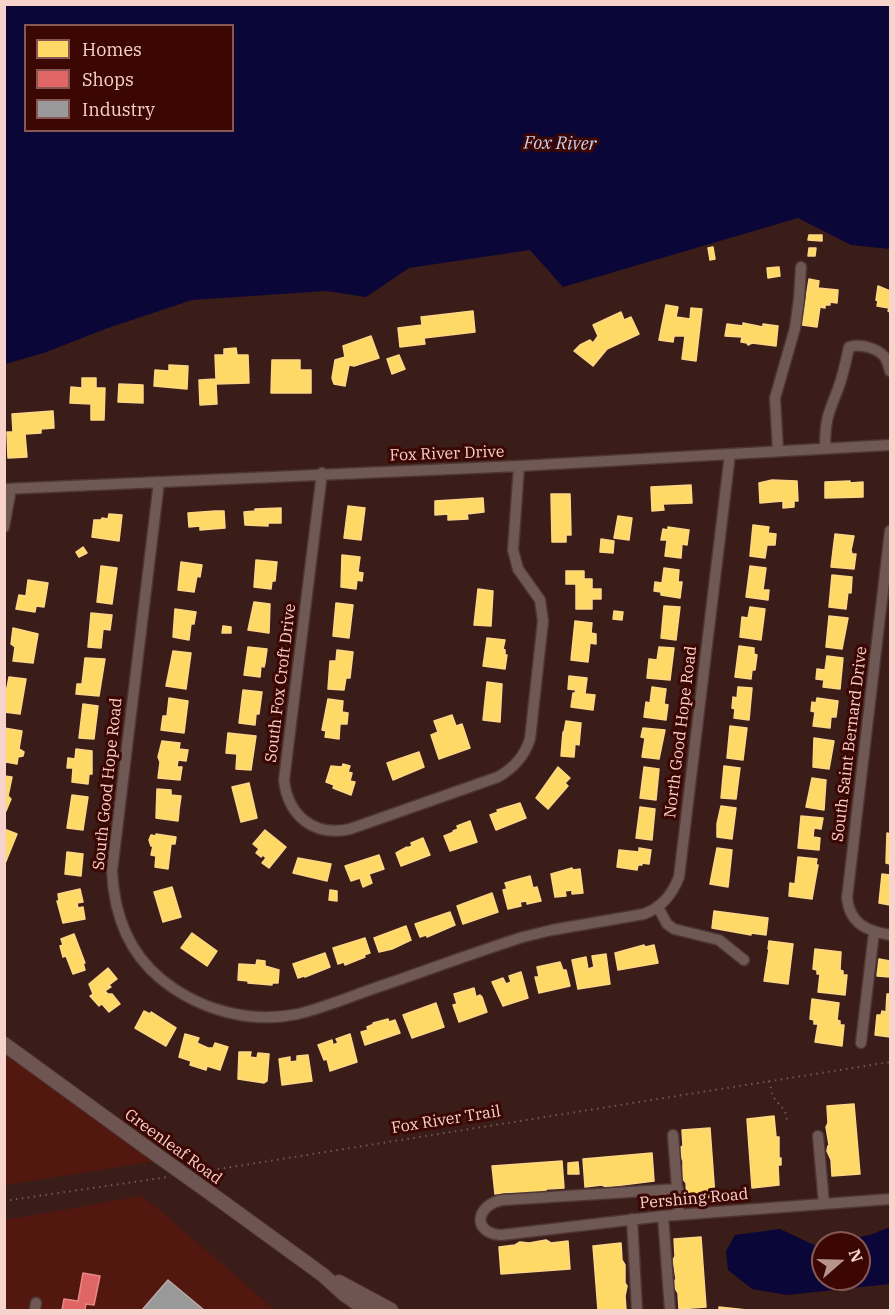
<!DOCTYPE html>
<style>
body{margin:0}
#map{position:relative;width:895px;height:1315px;overflow:hidden;background:#3a1c18;font-family:"IBM Plex Serif",serif}
canvas{display:block}
.frame{position:absolute;inset:0;border:6px solid #f8d3cc;pointer-events:none}
.legend{position:absolute;left:24px;top:24px;width:210px;height:108px;box-sizing:border-box;background:#3c0602;border:2px solid #875853;margin:0;padding:8px 10px;list-style:none;font-size:18px;color:#f8d3cc}
.legend li{display:flex;align-items:center;gap:12px;height:30px}
.legend b{width:30px;border:2px solid #875853}
.north{position:absolute;left:811px;top:1231px;width:60px;height:60px;box-sizing:border-box;background:#3c0602;border:2px solid #875853;border-radius:50%;rotate:70deg;font-size:16px;font-weight:700;line-height:24px;text-align:center;color:#f8d3cc}
.north::after{content:'';display:block;margin:auto;width:21px;height:27px;background:#b6938d;clip-path:polygon(50% 0,100% 100%,50% 72%,0 100%)}
</style>
<div id="map">
<canvas width="895" height="1315"></canvas>
<div class="frame"></div>
<ul class="legend">
<li><b style="height:16px;background:#ffd966"></b>Homes</li>
<li><b style="height:16px;background:#e06666"></b>Shops</li>
<li><b style="height:16px;background:#999"></b>Industry</li>
</ul>
<div class="north">N</div>
</div>
<script>
const context = document.querySelector('canvas').getContext('2d');
context.lineJoin = 'round';
function fillPath(path, color) { context.fillStyle = color; context.fill(path, 'evenodd'); }
function trace(path, color, width, dash) { context.strokeStyle = color; context.lineWidth = width; context.lineCap = dash ? 'butt' : 'round'; context.setLineDash(dash || []); context.stroke(path); }
function drawText(font, color, halo, rows, align = 'center') {
  context.font = font + ' "IBM Plex Serif",serif'; context.lineWidth = 6; context.setLineDash([]); context.textBaseline = 'middle'; context.strokeStyle = halo; context.fillStyle = color; for (const [text, x, y, turn = 0] of rows) {
    context.save(); context.translate(x, y); context.rotate((+turn || 0) * Math.PI / 180); context.textAlign = isNaN(turn) ? turn : align; if (halo) context.strokeText(text, 0, 0); context.fillText(text, 0, 0); context.restore();
  }
}
const built = new Path2D(`
 M5,1044l158,116 -158,25z
 M141,1196l15,11 119,103h-270v-90z`);
const water = new Path2D(`
 M5,4l885,1v244l-39,-4 -53,-27 -235,69 -33,-37 -121,18 -43,29 -40,-6 -134,9 -87,29 -61,24 -39,11zM26,26h206v104h-206z
 M890,1227v57l-103,11 -35,-6 -24,-19 -2,-19 9,-16 45,-6 36,17 7,-1v34h36v-36h-27l38,-8z`);
const homes = new Path2D(`
 M809,235h13v6l-14,-1z
 M713,247l2,12 -5,1 -2,-12z
 M809,248h7l-1,8h-7z
 M779,267l1,9 -12,2 -1,-10z
 M809,279l10,2 -1,7 20,2 -1,13 -7,-1v3h-5v3l-5,-1 -3,20 -15,-2z
 M878,286l12,5v21l-2,-1 1,-3 -12,-2 1,-5 -2,-1z
 M666,305l12,2 -2,10 14,2 1,-11 11,1 -6,52 -14,-2 3,-23h-11l-1,6 -14,-2z
 M473,311l2,21 -51,6 1,6 -25,3 -2,-19 24,-3 -1,-8z
 M621,312l3,8 7,-3 8,17 -32,15 -14,17 -19,-15 6,-6 10,-5 3,3 5,-7 -5,-11z
 M743,323l20,4v-3l15,2 -2,20 -24,-3 -4,2 -1,-2 -6,-1 1,-5 -17,-1 2,-12 16,2z
 M371,336l8,22 -25,8 -5,-1 -4,21 -11,-2 -2,-6 3,-18 10,-3 -2,-11z
 M236,348l1,7h11l1,28 -33,1 1,20 -17,1 -1,-25 17,-1 -1,-24h9v-6z
 M399,355l6,14 -13,5 -5,-15z
 M272,360h28v10h11v23h-40z
 M169,365l19,1 -1,23 -33,-3 1,-16 14,1z
 M82,378h14v10h9l-1,32h-13v-16l-21,-1 1,-16 11,1z
 M119,384l24,1v18l-25,-1z
 M53,411l1,17 -13,1v4l-16,1 2,23 -19,1 -1,-26h6l-1,-18z
 M772,480l25,1 1,20h-4v6l-11,1v-7l-23,2 -1,-20z
 M850,481v2l13,-1v15l-38,1v-16z
 M691,485l1,18 -29,1 1,6 -12,1 -1,-24z
 M551,494h19l1,41h-5v7h-14z
 M483,498l1,14 -17,2 1,5 -20,1v-6l-13,1v-14z
 M348,506l17,2 -4,32 -17,-2z
 M281,508v15h-13v3l-23,-1 -1,-13 11,-1v-2z
 M215,511h9l1,17 -25,2v-4l-11,1 -1,-14z
 M109,514l13,1 -3,26 -27,-4 2,-17h7l1,-2 6,1z
 M618,516l14,2 -3,22 -15,-2z
 M753,525l16,2 -1,6 8,1 -1,11h-8l-2,13 -15,-2z
 M668,527l21,3 -2,15 -5,-1 -1,14 -16,-2 2,-16h-6l2,-11 5,1z
 M835,534l19,2 -3,14 1,4h4l-2,15 -23,-2z
 M601,539l13,2 -1,12 -13,-1z
 M83,547l4,6 -8,4 -3,-5z
 M342,555l18,2 -2,15 5,1 -1,8 -5,-1 -1,9 -15,-2z
 M256,560l21,2 -2,19h-3l-1,8 -17,-2z
 M181,562l21,3 -2,12 -3,-1 -3,16 -16,-2z
 M101,566l16,2 -5,36 -15,-2z
 M750,566l16,2 -3,22h6l-1,10 -22,-3z
 M664,568l15,2 -1,12h4l-2,16 -19,-3v-3l-7,-1 1,-9 7,1z
 M566,571h18v8h8v10h9v10h-9v10h-16v-25h-10z
 M832,575l20,2 -1,16 -3,-1 -2,17 -17,-2z
 M28,580l20,3 -4,24 -8,-1 -1,6 -19,-3 3,-14 7,1z
 M478,589l15,2 -2,35 -17,-1z
 M254,602l16,2 -1,29 -21,-3z
 M336,603l17,2 -4,33 -16,-2z
 M664,606l16,1 -4,33 -15,-2z
 M750,607l15,2 -4,31 -21,-3 2,-20 6,1z
 M175,609l21,3 -2,12h-3l-2,16 -16,-3z
 M614,611l9,1 -1,8 -9,-1z
 M91,613l21,2 -2,15 -7,-1 -2,19 -13,-1z
 M829,616l19,2 -6,31 -16,-2z
 M575,621l17,2 -1,10 5,1v10l-6,-1 -2,19 -17,-2z
 M223,626l8,1v6h-9z
 M13,628l25,6 -5,29 -20,-2 2,-14 -4,-3z
 M487,638l18,2 -2,9 2,1v5h2l-2,14 -22,-3z
 M739,646l15,2v6l3,1 -2,15h-3l-1,9 -16,-2z
 M248,647l19,2 -2,14 -1,4 -3,-1 -1,11 -16,-2z
 M659,647l15,1 -4,32 -23,-2 2,-19 8,1z
 M337,650l16,2 -3,26h-4l-2,12 -16,-1 2,-28h6z
 M173,651l18,2 -5,36 -20,-3z
 M827,656l16,2 -3,31 -17,-2 1,-7 -8,-1 1,-10 8,1z
 M85,658l20,1 -6,37 -23,-2 1,-10h5z
 M569,676l18,2 -2,16 10,1 -2,15 -22,-3 2,-14h2l1,-3 -8,-1z
 M9,677l17,2 -6,35 -16,-2v-24h3z
 M487,682l15,2 -2,38 -17,-2z
 M652,687l14,2 -2,15 4,1 -2,15 -22,-3 2,-15 4,1z
 M738,687l14,1 -3,32 -15,-2 1,-9 -3,-1 1,-11 4,1z
 M243,690l19,2 -3,22h-3l-1,11 -16,-2z
 M169,698l19,3 -4,32 -23,-3 2,-14h4z
 M817,698l21,3 -2,16h-5l-1,11 -17,-2 2,-14 -4,-1 1,-9 4,1z
 M328,699l15,2 -1,11 6,1 -1,11h-7l-1,15 -14,-2 1,-6 -4,-1z
 M83,704l15,2 -4,33 -15,-1z
 M452,715l4,11 6,-2 8,24 -31,11 -8,-24 7,-3 -4,-11z
 M566,721l15,2 -2,22 -4,-1 -1,13 -13,-1 2,-24h1z
 M730,726l17,2 -4,32 -16,-2z
 M4,728l18,3 -3,18 5,3 -1,4 -5,1 -1,7 -11,-2 -2,3z
 M643,728l22,2 -6,29 -17,-2 3,-19 -4,-1z
 M228,733l28,3 -5,34 -15,-1 1,-15 -11,-1z
 M814,738l20,3 -5,28 -16,-2z
 M162,741l18,2 -1,6 9,1 -2,11 -8,-1 -1,7h5l-2,13 -22,-2 2,-16 -2,-5z
 M76,749l16,2v23h-3l-1,10 -16,-2 1,-14h-6l1,-10 7,1z
 M419,752l5,15 -31,13 -6,-17z
 M343,764l7,2 -2,6 4,1 -2,8 5,1 -4,13 -18,-7 1,-3 -8,-3 5,-16 11,1z
 M724,766l16,2 -4,31 -15,-1z
 M558,767l12,11 -5,5 3,3 -20,23 -12,-11z
 M644,767l15,2 -3,31 -16,-2z
 M4,776l8,1 -4,19 3,3 -5,12h-2z
 M812,778l14,2 -2,30 -18,-3z
 M249,783l8,35 -16,4 -9,-35z
 M157,789l14,1v5l10,1 -2,14 -9,-1 9,2 -1,10 -22,-3z
 M72,795l16,2 -5,33 -16,-2z
 M520,803l6,15 -30,12 -6,-15 8,-3 -1,-2z
 M721,806l15,2 -4,31 -15,-2v-13z
 M640,807l15,2 -3,31 -16,-2z
 M801,816l22,2 -2,11 -7,-1 -1,9 7,1 -1,12 -21,-2z
 M470,821l7,21 -27,9 -6,-15 10,-4 -1,-1 5,-2 -1,-3z
 M4,829l13,5 -13,32z
 M265,830l21,17 -17,21 -7,-5 4,-5 -3,-3 -2,2 -5,-4 3,-4 -6,-5z
 M887,833l3,1v30l-4,-1z
 M156,834l20,3 -1,7h-4l-3,25 -13,-2 1,-11 -5,-1 2,-9h-2l-2,-6 2,-5 5,1z
 M423,838l7,17 -29,11 -5,-13 11,-6v1l5,-2 -1,-3z
 M639,848l12,2 -2,14 -7,-1v2h-4l-1,5 -20,-3 2,-17 20,2z
 M717,848l15,2 -4,37 -18,-3z
 M67,852l16,2 -2,22 -16,-2z
 M379,855l5,14 -15,5 3,9 -9,4 -3,-9 -9,3 -6,-15z
 M798,857l19,2 -1,6h2l-6,34 -23,-3 1,-13 5,1z
 M298,858l33,6 -4,17 -34,-8z
 M572,868l1,2 7,-1 3,24 -11,1v-4l-7,1 1,5 -11,1 -4,-23z
 M882,874l8,1v30l-11,-2z
 M530,876l3,12 4,-1 4,14 -14,3v-3l-7,1 1,4 -13,3 -5,-19 4,-1 -2,-6z
 M172,887l9,30 -18,5 -9,-30z
 M80,889l3,13 -6,1 1,5 5,-1 2,12 -22,4 -6,-22h2l-1,-7z
 M330,890l7,1v10l-8,-1z
 M492,893l6,19 -35,12 -6,-18z
 M714,911l54,7 -2,17 -15,-2v2l-39,-7z
 M450,912l5,13 -28,12 -1,-2 -6,2 -5,-13z
 M406,926l5,14 -19,9 -13,3 -5,-14z
 M192,933l25,18 -10,15 -26,-18z
 M74,934l11,29h-2l2,7 -12,4 -7,-18 -3,1 -3,-11 3,-1 -2,-6z
 M365,938l5,15 -6,2 1,2 -20,8 -1,-3 -6,2 -5,-16z
 M769,941l24,3 -5,40 -24,-3 5,-32h-1z
 M644,945l1,2 9,-2 4,18 -40,7 -3,-17z
 M815,949l26,3 -1,18 3,1v4h4l-2,20 -27,-3 2,-18h-3v-4l-4,-1z
 M325,953l5,14 -25,10 -1,-1 -6,2 -5,-14z
 M606,954l4,30 -32,5 -6,-29 14,-3 2,12 6,-2 -2,-11z
 M879,959l11,2v16l-13,-1z
 M257,960l8,1v5l14,4 -1,13h-6v2l-24,-2v-2l-10,-1 1,-16 17,1z
 M560,962l3,8h3l4,16 -31,7 -4,-16h4l-2,-10z
 M108,968l9,11 -8,6 2,2 -6,4 3,3h4l8,10 -11,8 -7,-8 -3,2 -9,-10 3,-2 -4,-10z
 M521,972l7,26 -25,8 -11,-24 11,-4 3,6 5,-2 -2,-6z
 M474,988l2,9 4,-2 2,2 5,15 -28,10 -6,-17 4,-1 -3,-10z
 M887,994h3v43l-15,-2 2,-20h4l1,-4 4,1z
 M812,999l27,4 -2,17 3,1v4h4l-2,21 -27,-4 3,-18h-4v-4l-4,-1z
 M436,1003l8,24 -32,11 -9,-23z
 M144,1011l6,3 1,-2 25,16 -10,18 -31,-18z
 M388,1019l1,3 6,-2 5,13 -35,12 -4,-13 7,-2 -1,-3 7,-3 -1,-1z
 M185,1034l14,4 -2,5 11,5h5l2,-5 13,4 -8,23 -13,-4 -1,4 -16,-5 1,-4 -12,-4z
 M350,1034l7,28 -27,9 -3,-12 -3,1 -6,-15 14,-5 1,5 5,-2 -2,-4z
 M239,1052h12l-1,5 7,1 1,-5 11,1 -2,27 -3,2 -26,-4z
 M308,1055l4,26 -30,4 -3,-26 11,-2v5l7,-1v-5z
 M854,1104l6,70 -28,2 -1,-16 -4,-9 1,-5 1,-1 -3,-18 2,-4 -1,-17z
 M774,1116l2,21h3v21h2v7h-3l1,20 -27,3 -5,-69z
 M710,1128l5,69 -28,2 -1,-16 -3,-4v-18l-2,-4v-10l2,-1 -1,-16z
 M652,1153l2,28 -48,6 -4,-2 -17,2 -2,-28z
 M562,1161l2,27 -17,1 -4,4 -18,-1 -10,3 -4,-3 -16,2 -3,-28z
 M578,1162l1,12h-11v-11z
 M701,1237l5,70 -27,2 -1,-16 -3,-5 -1,-6 2,-3 -3,-19 2,-4 -1,-17z
 M546,1240l5,3 17,-2 2,28 -69,5 -2,-27 16,-2 5,-3 9,1z
 M621,1243l1,17 3,5v18l2,3 -2,10 1,14h-28l-5,-64z
 M719,1307l28,3h-28z`);
const shops = new Path2D(`
 M83,1273l17,3 -6,29 -8,-1 -1,6h-23l2,-11 14,2z`);
const industry = new Path2D(`
 M168,1280l36,30h-62z`);
const path = new Path2D(`
 M769,1081l4,16 12,14 2,9
 M200,1172l690,-110
 M4,1201l164,-24`);
const minor = new Path2D(`
 M825,449c0,-29 3,-35 13,-60 5,-13 8,-28 11,-42 11,-3 26,0 35,9 3,4 5,11 6,15
 M778,451l-3,-53 20,-70 4,-29 2,-32
 M322,473l-38,307c4,36 30,57 66,49l148,-52c16,-9 26,-20 32,-38l13,-118 -3,-21 -22,-31 -5,-19 6,-84
 M159,482l-47,389c2,42 16,81 49,108 38,31 89,45 137,35 29,-7 58,-20 86,-29 46,-16 92,-33 139,-48l29,-7 92,-16c18,-7 28,-19 35,-37l51,-423
 M4,489l515,-23 371,-21
 M4,527l7,-38
 M890,531l-43,367c3,26 20,33 43,37
 M658,907l9,17 7,5 45,11 25,20
 M861,1043l13,-111
 M673,1135l6,79
 M818,1136l6,68
 M678,1189l-175,11c-27,4 -32,33 -2,35l162,-19 227,-17
 M663,1216l7,94
 M632,1219l5,91
 M35,1310l1,-7`);
const major = new Path2D(`
 M4,1044l143,104
 M224,1203l99,72 22,20 22,15
 M339,1282l52,28`);
const majorBridge = new Path2D(`
 M147,1148l77,55`);
const streetNames = [
 ["Fox River Drive",447,454,-2],
 ["South Fox Croft Drive",281,683,-83],
 ["North Good Hope Road",681,732,-83],
 ["South Saint Bernard Drive",850,744,-83],
 ["South Good Hope Road",108,784,-84],
 ["Fox River Trail",446,1120,-9],
 ["Greenleaf Road",173,1147,36],
 ["Pershing Road",694,1199,-5]
];
const waterNames = [
 ["Fox River",560,144,1]
];
fillPath(built, '#521810');
fillPath(water, '#0b0638');
fillPath(homes, '#ffd966');
trace(homes, '#fdd785', 1.5);
fillPath(shops, '#e06666');
trace(shops, '#e78785', 1.5);
fillPath(industry, '#999');
trace(industry, '#b6aaa8', 1.5);
trace(minor, '#4d3633', 13);
trace(major, '#4d3633', 16);
trace(path, '#715b58', 2, [1.5, 4.5]);
trace(minor, '#705854', 10);
trace(major, '#6f5551', 14);
trace(majorBridge, '#4d3633', 16, []);
trace(majorBridge, '#6f5551', 14);
drawText('16px', '#f8d3cc', '#3c0602', streetNames);
drawText('italic 18px', '#c9d2ee', '#3c0602', waterNames);
</script>
